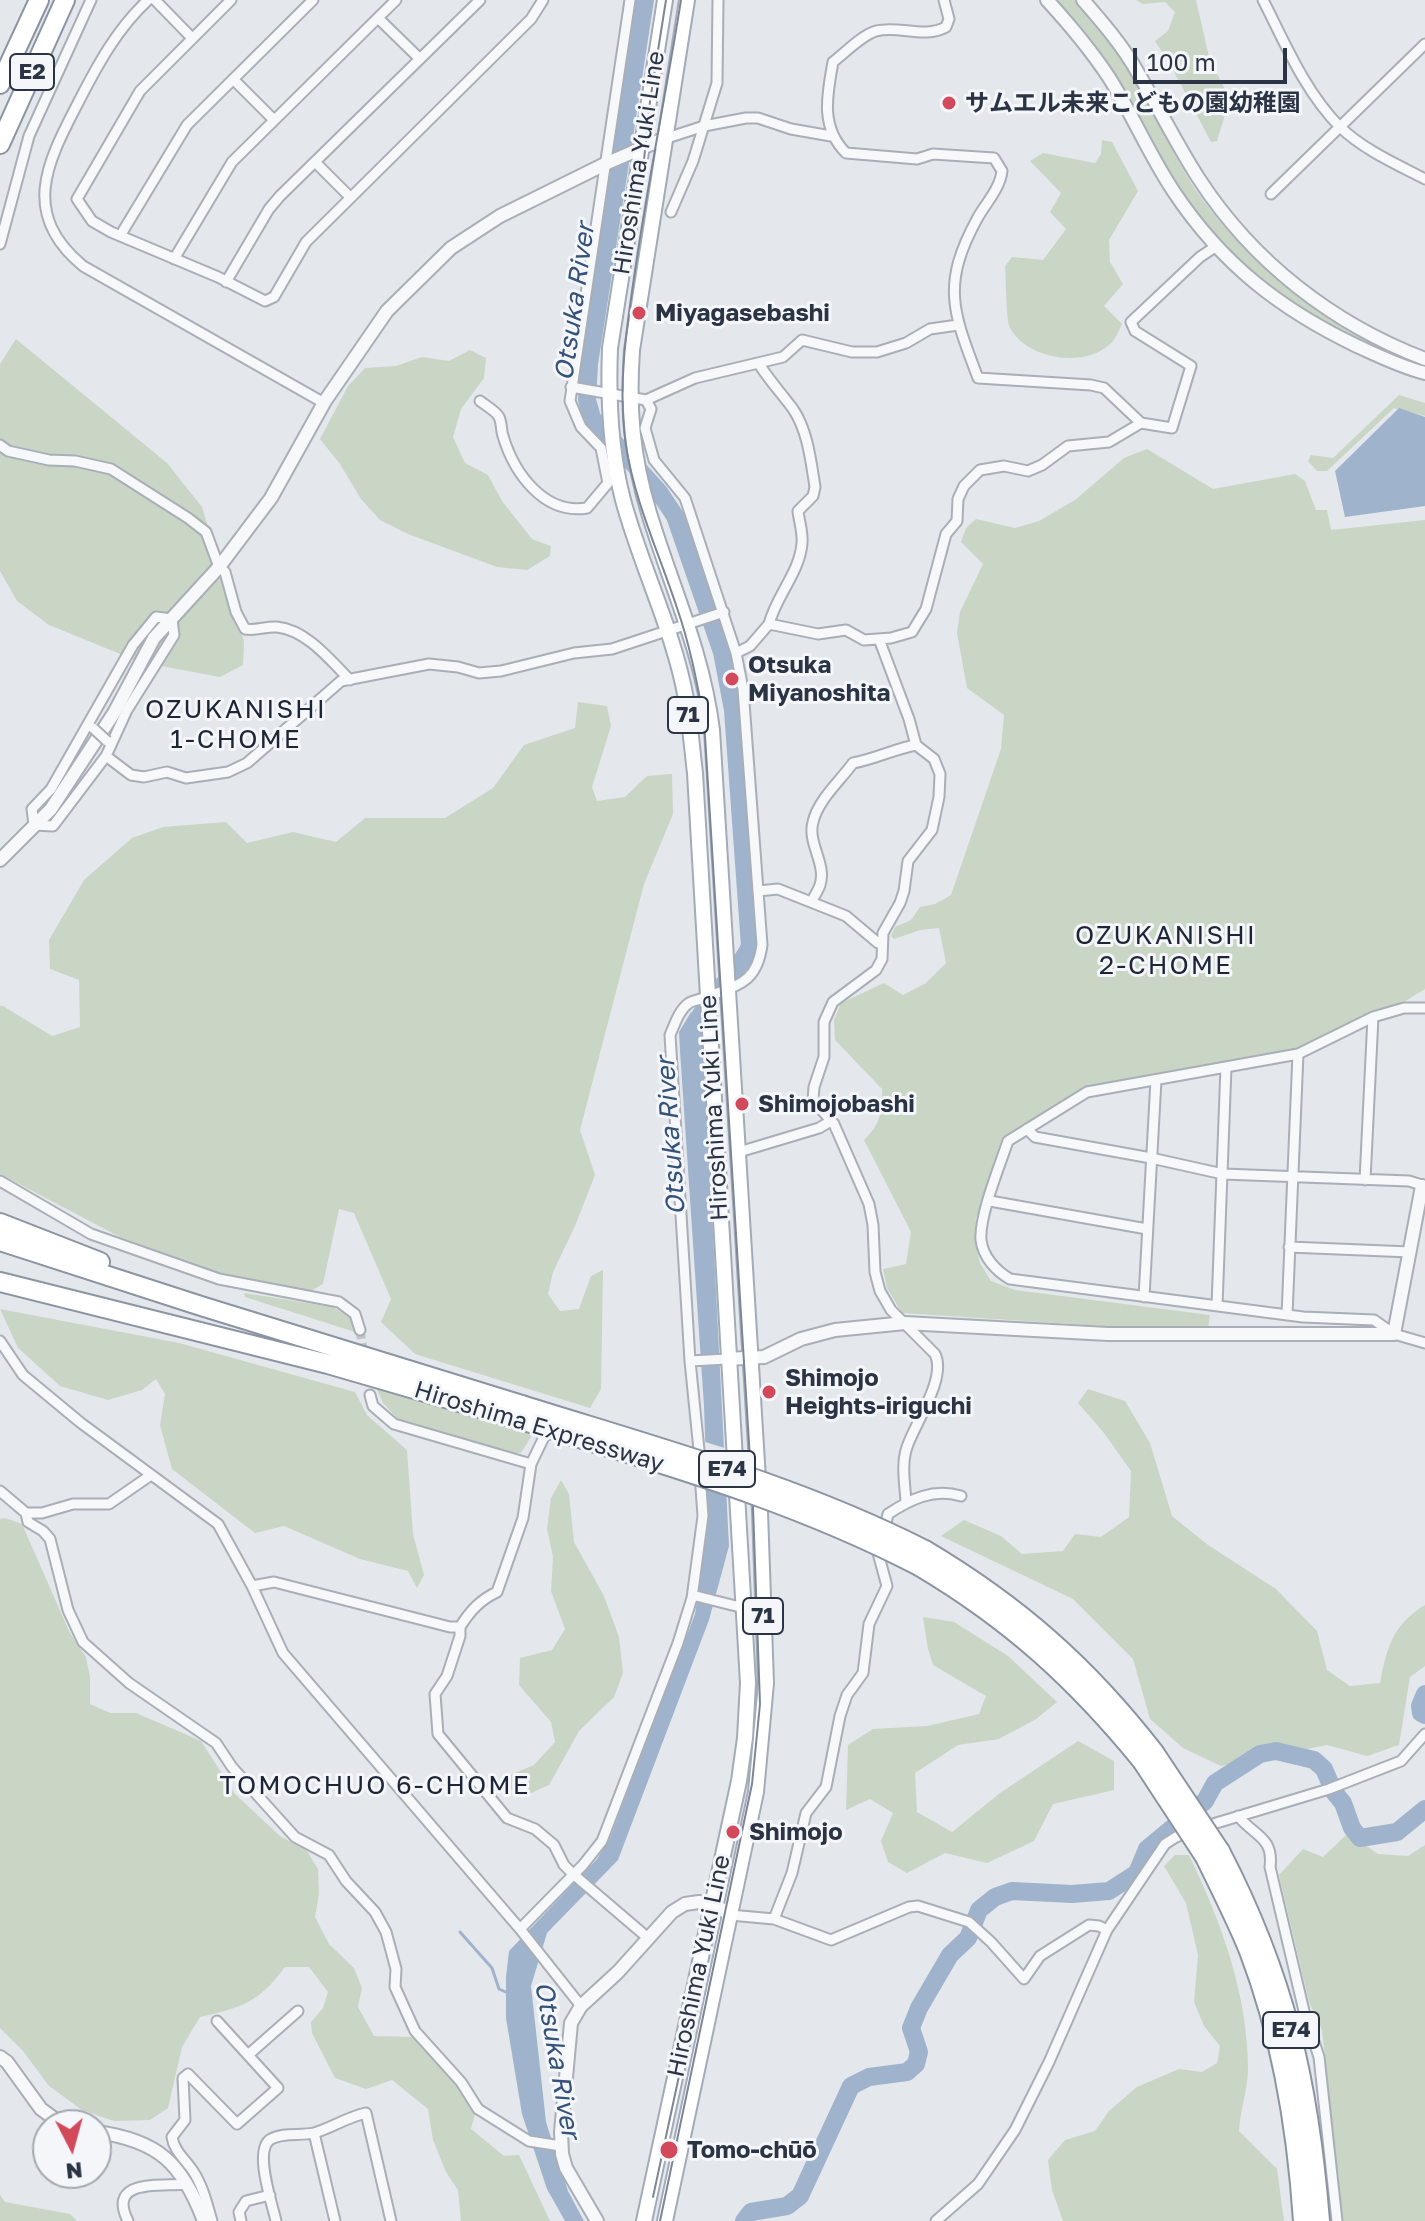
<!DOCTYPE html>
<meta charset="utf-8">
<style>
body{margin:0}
#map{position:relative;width:1425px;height:2221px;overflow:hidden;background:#e4e7ec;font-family:"Golos Text",sans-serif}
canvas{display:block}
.north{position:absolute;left:32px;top:2109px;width:80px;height:80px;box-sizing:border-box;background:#f4f6f9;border:2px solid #a4a8b1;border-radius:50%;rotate:174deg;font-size:22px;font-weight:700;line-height:32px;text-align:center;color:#2b3445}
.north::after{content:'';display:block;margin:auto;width:28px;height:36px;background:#d1495b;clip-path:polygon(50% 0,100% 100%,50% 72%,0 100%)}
.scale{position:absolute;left:1133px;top:48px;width:154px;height:36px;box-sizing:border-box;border:4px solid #2b3445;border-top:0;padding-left:10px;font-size:24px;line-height:28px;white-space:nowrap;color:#2b3445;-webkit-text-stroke:6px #f4f6f9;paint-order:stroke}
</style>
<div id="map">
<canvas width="1425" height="2221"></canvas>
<div class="north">N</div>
<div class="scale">100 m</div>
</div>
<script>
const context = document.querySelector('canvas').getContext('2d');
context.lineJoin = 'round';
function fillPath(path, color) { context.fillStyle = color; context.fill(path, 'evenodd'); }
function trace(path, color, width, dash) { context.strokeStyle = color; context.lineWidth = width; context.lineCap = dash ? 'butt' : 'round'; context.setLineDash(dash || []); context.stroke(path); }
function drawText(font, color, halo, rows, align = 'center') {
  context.font = font + ' "Golos Text","Noto Sans JP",sans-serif'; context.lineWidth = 6; context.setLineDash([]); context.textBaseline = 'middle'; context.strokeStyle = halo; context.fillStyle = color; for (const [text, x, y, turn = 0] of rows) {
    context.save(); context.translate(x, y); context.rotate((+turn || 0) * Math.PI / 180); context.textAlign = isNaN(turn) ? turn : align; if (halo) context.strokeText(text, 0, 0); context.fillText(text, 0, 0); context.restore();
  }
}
const green = new Path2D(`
 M1055,0h20c22,24 41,50 58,78 23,35 39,76 62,111 51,74 129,133 211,169l-1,4 -35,-14 -43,-23 -69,-45 -62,-63z
 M1136,0h60l14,61 16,30 1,17 -10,33 -6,1 -41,-78 -15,-23 13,-10 7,-19 -10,-10 -22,2z
 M1102,140l10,2 26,49 -29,49 1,22 13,22 -19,22 18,18c-3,6 -7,17 -13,21 -26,23 -82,14 -99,-17 -4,-7 -4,-50 -5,-62l7,-9 31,3 23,-31 -16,-17 11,-19 -31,-32 13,-8 52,10 6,-9z
 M16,339l151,124 35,44 42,134 -1,24 -23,12 -80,-15 -91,-37 -32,-24 -17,-30v-207z
 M470,350l16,8 -2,20 -23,31 -8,28 12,26 23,12 14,26 30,38 19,7 -1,10 -23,14 -30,-3 -89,-33 -28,-14 -19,-21 -21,-35 -20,-25 28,-53 17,-18 31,-2 26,-9 27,4z
 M1399,395l26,8v13l-31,-8 -67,63h-10l-9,-10 3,-6 22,3z
 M1147,449l66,40 82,-15 10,7 11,29h11l4,20 94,-10v469l-21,13 -32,10 -75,37 -210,39 -83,51 -28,79 -1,23 5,22 11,18 24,9 195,25 -2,13h-74l-232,-15 -15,-25 -4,-19 23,-5 5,-32 -47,-92c17,-16 18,-29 18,-51l-47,-49 -1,-20 7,-17 43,-20 19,12 23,-12 20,-20 -7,-35 -19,2 -26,9 -3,-3 4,-9 16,-7 9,-13 15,-3 16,-9 50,-146 3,-34 -37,-27 -10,-55 3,-21 23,-48 -22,-22 5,-14 10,-9 39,9 24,-7 36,-21 49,-42z
 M578,702l29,4 4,20 -19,61 5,14 28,-4 22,-21 25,-2 1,40 -29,70 -64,246 15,45 -20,51 -22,46 -5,22 12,17 19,-2 12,-33 12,-6 -2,119 -11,19 -175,-54 -34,-32 10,-23 -37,-86 -15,-4 -16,75 -12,7 -87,-16 -104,-38 -120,-63v-168h3l49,30 28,-9 -1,-47 -29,-11 -1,-29 35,-60 48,-42 31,-11 63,-5 21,21 46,-11 43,10 29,-24h80l48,-30 31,-43 51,-17z
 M244,1293l89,14 17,11 5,14 -110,-35z
 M0,1309l179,34 176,49 12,23 40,35 6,84 11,41 -7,13 -9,-17 -48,-12 -76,-33 -29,7 -83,-64 -12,-44 5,-31 -9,-15 -14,11 -34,10 -48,-14 -42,-38z
 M377,1389l155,46 -11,18h-9l-114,-34 -15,-16z
 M1088,1389l37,12 25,42 22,73 36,29 68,44 41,42 10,39 23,16 30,-3c7,-35 12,-58 45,-78v61l-15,11 -11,68 -32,11 -40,-11 -106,21 -38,-18 -33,-29 -17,-60 -60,-60 -132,-63 23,-16 37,16 21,18 41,-3 12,-17 26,3 28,-20 2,-46 -27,-38 -26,-30z
 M561,1480l8,14 5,48 30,54 15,41 4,36 -9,24 -35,34 -30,54 -18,8 -29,-5 8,-13 24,-10 21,-23 -4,-20 -32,-37 1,-27 32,-8 13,-21 -14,-38 2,-34 -6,-28 4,-31z
 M5,1518l17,6 47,107 17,26 4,20v27l20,9h26l65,28 34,53 45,42 27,15 11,18 1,25 -4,23 14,27 25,24 8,20 -4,19 16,29 39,1 31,30 32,43 -5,19 33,27 15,-1 31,66h-89l-3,-31 -12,-18 -13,-32 -5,-31 -36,-29 -26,9 -31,-11 -23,-45 -1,-11 12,-14 5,-16 -19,-25h-24c-27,36 -42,40 -85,50l-18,30 -14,61 -18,12 -36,1 -32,-11 -33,-24 -26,-35 -23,-23v-509z
 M923,1617l31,5 54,34 49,46 -21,17 -37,20 -41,6 -43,28 2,39 35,20 48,-39 78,-52 36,20v29l-61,14 -19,37 -47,22 -42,-10 -38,20 -19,-11 -7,-21 12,-28 -23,-14 -24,11 2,-65 25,-16 54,-3 52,-12 7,-18 -53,-31 -5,-16z
 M1348,1833l30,21 30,2 17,-11v376h-82l-21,-191 -13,-28 -30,-127 24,-26 20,8z
 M1175,1855h14c32,66 59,140 59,214 0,20 -8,41 -9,62l38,38 7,52h-221l-11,-31 -4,-30 17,-20 30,-9 14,-20 28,-24 42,-18 23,3 15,-9 3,-17 -16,-20 -10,-24 4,-47 -12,-52 -22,-37z
 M0,2195l5,7 65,12 7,7h-77z`);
const water = new Path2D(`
 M1399,408l26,9v89l-80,11 -10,-46z
 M691,1012l12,26 26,508 -20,74 -91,240 -71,73 -16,53 15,136 22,69 16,30h-19l-18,-32 -25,-75 -16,-96v-41l3,-26 88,-92 13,-21 85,-224 13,-90 -4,-118 -24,-355 -1,-19z`);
const pier = new Path2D(`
 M702,1441l26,8 2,40 -27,-8z`);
const stream = new Path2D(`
 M460,1932l32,36 7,21 9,4`);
const river = new Path2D(`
 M645,0l-56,364 -2,36 5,18 67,74 16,24 47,136 11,58 17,236c-13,31 -61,67 -59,99
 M1425,1694l-5,12 1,7 4,2
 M744,2221l7,-9 36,-6 13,-10 51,-110 18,-9 38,-5 9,-8 3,-12 -8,-24 8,-20 31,-53 18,-17 11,-28 16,-13 17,-6 60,3 37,-3 28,-18 10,-24 58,-48 10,-18 45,-29 16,-3 38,9 10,9 10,23 9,11 9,25 8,10 37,-6 28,-23`);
const minorTunnel = new Path2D(`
 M360,1330l4,26`);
const minor = new Path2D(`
 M148,0c-31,29 -50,64 -69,101 -31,60 -60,112 4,165l241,137
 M155,0l37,38
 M231,0l-91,91 -63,108 15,22 19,11 107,45 47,24 9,-4 32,-55 225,-223 12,-19
 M944,0l5,19 -3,8c-22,12 -47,-2 -70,4 -14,4 -31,22 -43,31 -6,33 -13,65 13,91l71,6 16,-5 61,4 8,13c-2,18 -17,33 -25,48 -36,66 -24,93 1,159l113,7 13,3 37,35
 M1263,0c22,43 42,92 77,127 24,23 56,37 85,52
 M378,18l42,41
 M233,79l41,41
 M664,139l40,-13 42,-8h12l33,11 40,7
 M315,162l35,35
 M1271,194l154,-150
 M671,212l22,-51 24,-78 1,-83
 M120,236l67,-111 126,-125
 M0,244l29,-108 62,-136
 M174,259l58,-97 164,-162
 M226,282l43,-73 11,-13 200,-196
 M759,364c10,16 23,30 34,45 15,22 18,53 22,78l-2,9 -15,15c1,10 5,21 4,32 -2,29 -26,53 -33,81
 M571,387l75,13 5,9 -6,19 9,32 31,38 51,155 7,36 19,256c-5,38 -24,40 -55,52 -5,2 -13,3 -18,6 -10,7 -14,21 -19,32l20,326 10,99
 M646,400l49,-22 88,-21 19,-17 50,12h25l29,-9 24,-14 28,-4
 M480,401c5,4 16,10 19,16 3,6 2,14 4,19 11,37 41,79 84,72l21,-25 -7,-35 -20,-21 -11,-26 60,-401
 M0,445l8,6 41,9 26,1 36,8 77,49 18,14 13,35 6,5 11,40 9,17c12,2 21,-3 32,-2 30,3 54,34 73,53
 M156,617l16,2 2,16 -47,75 -21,46 -53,70 -19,-1 -2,-16 19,-20 82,-144z
 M879,639l30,80 7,26 18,14 6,15 -1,23 -7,33 -24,31 -4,30 -4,12 -17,30 -1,26 -6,11 -43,32 -9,20v35l-10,30 -1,13 21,24 35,80 4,21 2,47 5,19 11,19 44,44c12,24 -20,69 -28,93 -6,17 -2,37 -1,55
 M736,653l14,-7 19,-22 49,10 28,-4 18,10 27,-2 21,-6 14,-23 20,-75 11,-13 1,-22 6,-13 16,-16 24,-4 24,5 14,-6 26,-19 41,-4 32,-19 31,5 19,-62 -56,-35 -4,-9 69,-65 15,-10
 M106,756l25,19 13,2 23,-5 19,6 42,-6 19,-9 94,-82 88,-17 29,3 21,6 22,-2 73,-18 38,-4 112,-37
 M758,891l20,-2 68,27 32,27 4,1
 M811,902c3,-5 7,-11 9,-17 7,-21 -13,-42 -7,-63 5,-22 27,-41 40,-59 22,-4 41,-14 63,-18
 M1425,1008h-21l-31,9 -75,37 -211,38 -79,49c-8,24 -29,75 -27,99 2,17 15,31 29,39l293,38 71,3 20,14 31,9
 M1027,1129l8,8 116,21 72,16 186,7 16,5
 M739,1152l80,-24 12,-7
 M1365,1180l8,-163
 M0,1181l91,53 128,45 120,23 16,12 5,16
 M990,1201l157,28
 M1289,1247l121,5
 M1144,1297l12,-217
 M1217,1306l9,-239
 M1287,1315l11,-261
 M0,1341l23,34 58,48 137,101 34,62 31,67 237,276 61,77
 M690,1361l37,-2
 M370,1395l3,11 21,18 137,40
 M0,1491l26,22h16l31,-9h36l42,-29
 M26,1513l2,9 15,9 7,8 18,71 15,32 46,41 87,60 16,24 63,70 34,18 17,26 29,31 11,20 10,37 -1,18 20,44 46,51 17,27 51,32 32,5
 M884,1532l4,-18c23,-15 45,-26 73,-18
 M252,1586l22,-4 176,45h10c10,-16 20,-27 37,-35l26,-74 8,-54 13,-27
 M692,1598l4,-2 48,12 19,-2
 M460,1627v9l-13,40 -12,18 3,40 69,84 28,11 19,16 10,20 9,9 75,64
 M1238,1816c16,20 36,21 32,51l34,144 15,46 18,164
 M1203,1827l126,-38 72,-28 24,-27
 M730,1915l44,4 57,21 78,-33 9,-1 51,16 22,20 33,37 16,-23 49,-31 10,1 8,4
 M774,1919l18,-46 14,-60 20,-26 14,-71 7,-21 16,-22 6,-49 18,-38 -9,-33 2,-6
 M520,1929l63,-64 19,-24 76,-198 14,-45 11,-82 -3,-42
 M248,2055l50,-44
 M314,2133l21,88
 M128,2221c-22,-44 36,-34 58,-37
 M212,2221c-5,-17 -9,-35 -19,-50 -8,-12 -19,-20 -21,-34l13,-17 -2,-42 5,-4 49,50 41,-36 -61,-67
 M241,2221l-2,-9 7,-11 24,-6
 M276,2221c-4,-18 -23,-72 -5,-82 12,-7 29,-3 43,-6 18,-5 33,-16 52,-20l25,108
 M936,2221l42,-37 37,-54 34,-68 58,-132 58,-86 11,-7 13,-5`);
const tertiary = new Path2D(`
 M1047,0c22,24 43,49 61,76 24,37 41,79 66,116 48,72 106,117 183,154 22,10 44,21 68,27
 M1083,0c20,23 40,46 55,73 21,35 39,72 61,106 54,83 134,145 226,180
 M0,860l51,-51 63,-96 40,-75 65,-71 52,-69 54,-97 62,-90 64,-63 49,-32 105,-52 58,-25
 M727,1359l37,-2 37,-18 34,-9 70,-7 203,11h286l28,-148
 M0,2057l7,5 34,47 22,16
 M96,2132c62,8 86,31 108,89
 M597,2221l-31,-53 -4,-14 -1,-22 10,-109 10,-17 37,-34 54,-60 13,-8 14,-2 15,2 16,11`);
const primary = new Path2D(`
 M644,2221l95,-440 6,-43 3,-55 -53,-910c-3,-25 -5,-50 -9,-74 -12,-68 -45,-132 -63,-199 -13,-50 -15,-101 -13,-152l55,-348
 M665,2221l91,-429 10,-109 -6,-171 -48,-782c-10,-80 -40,-141 -63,-217 -17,-56 -21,-105 -17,-163l55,-350`);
const motorway = new Path2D(`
 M0,84l39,-84
 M0,144l65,-144
 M0,1223l100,39
 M0,1241l201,65 321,99
 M0,1282l328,82 193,56
 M925,1550c94,56 162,116 229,202
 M919,1566c91,54 156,113 223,195
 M1220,1851c65,125 89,231 100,370
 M1205,1857c15,31 31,62 44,94 33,86 48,179 54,270`);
const tram = new Path2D(`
 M644,160l6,-59 16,-101
 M653,2197l26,-121
 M660,2221l92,-437 8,-80 -7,-197 -49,-787c-7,-37 -14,-75 -27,-112 -18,-55 -42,-105 -51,-162 -9,-61 1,-121 10,-182 13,-88 31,-176 45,-264`);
const minorBridge = new Path2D(`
 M93,728l14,13`);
const motorwayBridge = new Path2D(`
 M522,1405c137,43 275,80 403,145
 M521,1420c137,43 269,79 398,146
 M1154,1752l66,99
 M1142,1761l63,96`);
const markers = [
 [949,103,8,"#d1495b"],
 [639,313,8,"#d1495b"],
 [732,679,8,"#d1495b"],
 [742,1104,8,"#d1495b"],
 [769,1392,8,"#d1495b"],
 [733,1832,8,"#d1495b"],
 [669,2150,10,"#d1495b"]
];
const shields = [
 [32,72,44],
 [688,715,40],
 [727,1469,56],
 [763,1616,40],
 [1291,2030,56]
];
const shieldNames = [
 ["E2",32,72],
 ["71",688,715],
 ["E74",727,1469],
 ["71",763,1616],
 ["E74",1291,2030]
];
const poiNames = [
 ["サムエル未来こどもの園幼稚園",965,103],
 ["Miyagasebashi",655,313],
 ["Otsuka",748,665],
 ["Miyanoshita",748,693],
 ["Shimojobashi",758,1104],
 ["Shimojo",785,1378],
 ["Heights-iriguchi",785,1406],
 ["Shimojo",749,1832],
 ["Tomo-chūō",687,2150]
];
const streetNames = [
 ["Hiroshima Yuki Line",639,163,-81],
 ["Hiroshima Yuki Line",714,1108,-93],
 ["Hiroshima Expressway",539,1427,17],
 ["Hiroshima Yuki Line",699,1966,-78]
];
const waterNames = [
 ["Otsuka River",575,302,-82],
 ["Otsuka River",671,1136,-94],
 ["Otsuka River",557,2060,80]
];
const neighbourhoodNames = [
 ["OZUKANISHI",236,710],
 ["1-CHOME",236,740],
 ["OZUKANISHI",1166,936],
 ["2-CHOME",1166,966],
 ["TOMOCHUO 6-CHOME",375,1786]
];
fillPath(green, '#c9d6c5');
fillPath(water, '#9fb4cc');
fillPath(pier, '#e4e7ec');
trace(stream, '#9fb4cc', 3);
trace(river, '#9fb4cc', 18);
trace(minorTunnel, '#bfc3cb', 9, [9, 4.5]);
trace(minor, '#a9aeb7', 13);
trace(tertiary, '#a9aeb7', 16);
trace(primary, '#a3abb8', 18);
trace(motorway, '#8b94a3', 22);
trace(minor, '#f7f8fa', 9);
trace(tertiary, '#f7f8fa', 12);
trace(primary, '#fff', 14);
trace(motorway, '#fff', 18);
trace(tram, '#7d8696', 2);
trace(minorBridge, '#a9aeb7', 13, []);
trace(motorwayBridge, '#8b94a3', 22, []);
trace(minorBridge, '#f7f8fa', 9);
trace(motorwayBridge, '#fff', 18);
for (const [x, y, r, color] of markers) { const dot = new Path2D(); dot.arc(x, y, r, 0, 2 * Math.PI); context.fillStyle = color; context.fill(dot); trace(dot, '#f4f6f9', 3); }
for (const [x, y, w] of shields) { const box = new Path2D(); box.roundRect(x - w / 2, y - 18, w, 36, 6); context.fillStyle = '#f4f6f9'; context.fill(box); trace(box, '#2b3445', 2); }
drawText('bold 22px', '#2b3445', null, shieldNames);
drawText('bold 24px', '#2b3445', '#f4f6f9', poiNames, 'left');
drawText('24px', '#2b3445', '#f4f6f9', streetNames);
drawText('italic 26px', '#34527a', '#f4f6f9', waterNames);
context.letterSpacing = '2px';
drawText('26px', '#1d2536', '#f4f6f9', neighbourhoodNames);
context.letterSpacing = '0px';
</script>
